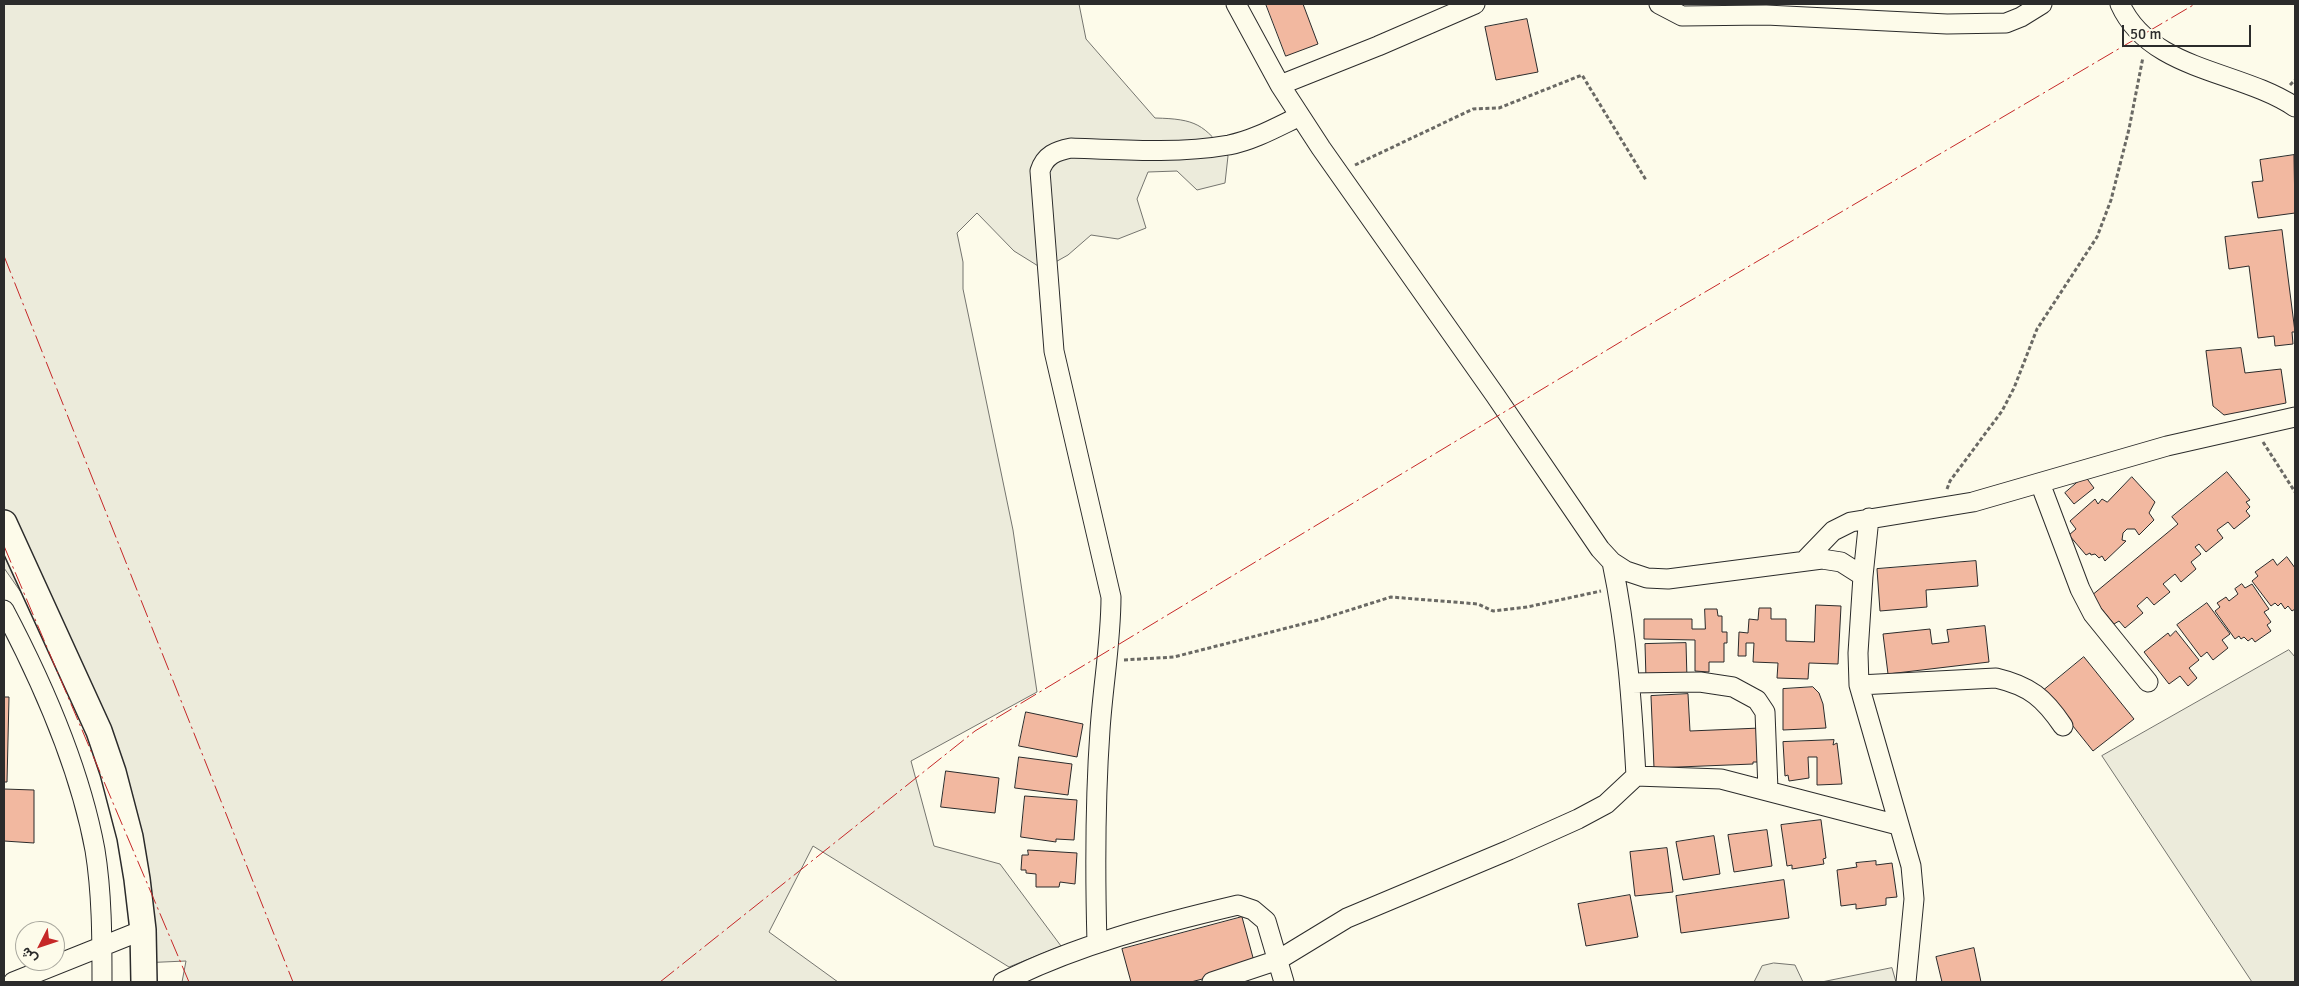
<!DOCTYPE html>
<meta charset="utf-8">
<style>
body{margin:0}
#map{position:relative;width:2299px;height:986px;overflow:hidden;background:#fdfbea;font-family:Signika,Vazirmatn,sans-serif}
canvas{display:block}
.frame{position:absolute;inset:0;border:5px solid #2b2b2b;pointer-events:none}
.north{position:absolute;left:15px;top:921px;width:50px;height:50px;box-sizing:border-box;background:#fdfbea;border:1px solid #a9a89e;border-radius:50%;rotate:229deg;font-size:14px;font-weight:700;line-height:20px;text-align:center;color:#2b2b2b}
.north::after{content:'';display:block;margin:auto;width:18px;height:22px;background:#c62828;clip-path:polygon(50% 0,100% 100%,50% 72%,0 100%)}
.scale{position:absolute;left:2122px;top:25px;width:129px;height:22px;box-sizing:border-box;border:2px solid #2b2b2b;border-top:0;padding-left:6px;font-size:15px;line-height:18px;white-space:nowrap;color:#2b2b2b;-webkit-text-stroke:4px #fdfbea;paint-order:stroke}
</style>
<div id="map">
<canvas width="2299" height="986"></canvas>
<div class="frame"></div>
<div class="north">ش</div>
<div class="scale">50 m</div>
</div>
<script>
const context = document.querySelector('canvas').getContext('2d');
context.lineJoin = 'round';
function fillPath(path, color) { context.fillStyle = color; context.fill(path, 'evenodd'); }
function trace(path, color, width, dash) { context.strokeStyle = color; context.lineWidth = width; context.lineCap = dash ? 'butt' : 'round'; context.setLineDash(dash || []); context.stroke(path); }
const green = new Path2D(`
 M4,4h1075l7,35 69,79c41,1 49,6 73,38l-3,27 -28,7 -20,-19 -29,1 -11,27 9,29 -28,11 -27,-4 -23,20 -25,14 -29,-18 -37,-38 -20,20 6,29v27l50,241 24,162 -126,69 23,85 66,18 61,82 -52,21 -196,-121 -44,86 69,50h-656l4,-21 -46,2 -17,-166 -91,-189 -28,-40z
 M2289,650l6,7v325h-43l-150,-226z
 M1774,963l21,2 8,17h-49l8,-16z
 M1892,968l4,14h-74z`);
const building = new Path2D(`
 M1266,4h37l15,40 -32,12z
 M1527,19l11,53 -42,8 -11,-53z
 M2294,155l1,58 -37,5 -6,-36 11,-1 -3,-21z
 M2282,230l13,102h-3l1,12 -18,2 -1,-10 -16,2 -9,-72 -20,3 -4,-32z
 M2241,348l4,25 36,-4 5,34 -62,12 -11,-9 -7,-55z
 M2227,472l23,28 -4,2 4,5 -4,4 4,5 -16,13 -6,-7 -11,8 6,8 -17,14 -7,-8 -4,3 6,7 -10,8 5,7 -15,13 -6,-8 -12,10 7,8 -16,13 -7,-8 -10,9 6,7 -18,15 -6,-7 -5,3 -23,-28 87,-72 -6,-7z
 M2085,476l9,12 -20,16 -9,-11z
 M2132,477l23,25 -6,11 5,7 -15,15 -4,-6h-8l-4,4 -1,7 4,1 -21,20 -3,-5 -3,2 -4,-4 -4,1 -1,-2 -4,2 -17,-20 7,-6 -6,-8 25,-22 3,5 4,-5 5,3z
 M2287,557l8,11v41l-3,2 -4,-5 -3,3 -4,-6 -3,3 -3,-3 -4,3 -19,-25 6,-5 -3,-4 18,-13 4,6z
 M1976,561l2,25 -52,4 1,17 -47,4 -3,-42z
 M2242,584l3,4 7,-4 17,25 -5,3 7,10 -4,3 4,6 -16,11 -3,-4 -4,3 -4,-4 -3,2 -2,-3 -4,3 -20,-28 5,-4 -3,-4 9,-6 3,4 9,-7 -3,-5z
 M2207,603l23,31 -8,6 6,8 -15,12 -6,-8 -6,5 -24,-32z
 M1816,605l25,1 -3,58 -29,-1 -1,16 -31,-1 1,-15 -25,-1 1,-19h-8v13h-8l1,-24 9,1 1,-14 9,1 1,-12h12v11h15v22l28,1z
 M1705,609h12l1,7h4v16h5v11h-3v19h-15v10l-14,-1v-31l-51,-1v-20h48v10h13z
 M1985,626l4,36 -101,12 -5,-40 47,-5 2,15 17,-2 -2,-12z
 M2176,631l23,29 -10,8 8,10 -9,8 -8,-10 -11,8 -25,-32 24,-19 2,3z
 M1686,643l1,36h-41l-1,-35z
 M2084,657l50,62 -41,32 -49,-61z
 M1813,687l6,6 4,11 3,24 -43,2v-41z
 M1688,694l2,37 70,-3 1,34h-8v2l-99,4 -3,-72z
 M4,697h5l-2,85h-3z
 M1026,712l57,12 -6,33 -58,-11z
 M1834,740l-1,5 4,-2 5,41 -25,1v-28h-9l1,21 -20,3 -1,-6 -3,1 -2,-34z
 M1019,757l53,7 -4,31 -53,-7z
 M946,771l53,7 -4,35 -54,-6z
 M4,789l30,1v53l-30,-2z
 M1025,796l52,4 -3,40 -18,-1v3l-35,-5z
 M1821,820l5,38 -3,1 1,5 -32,5v-4l-5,1 -6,-41z
 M1767,830l5,36 -38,6 -6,-37z
 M1714,836l6,38 -37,6 -7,-38z
 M1667,848l6,44 -38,4 -5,-44z
 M1028,850l49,3 -2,31 -15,-2 -1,5h-23v-13l-10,-1v-3h-5l1,-15h6z
 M1876,861v4l16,-2 5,34 -11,1v7l-30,4v-5l-15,2 -4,-36 20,-3 -1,-4z
 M1784,880l5,38 -108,15 -5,-37z
 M1630,895l8,42 -52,9 -8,-42z
 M1242,917l13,48 -64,17h-60l-9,-33z
 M1974,948l7,34h-39l-6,-25z`);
const path = new Path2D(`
 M2290,85l5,-5
 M1355,165l118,-56 26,-1 83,-33 64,105
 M2263,442l32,50
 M1947,489l3,-8 52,-70 12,-23 23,-59 60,-92 14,-37 18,-71 14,-72
 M1124,660l50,-3 144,-37 73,-23 87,7 15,7 34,-4 74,-16`);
const minor = new Path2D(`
 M1236,4l44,81 41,63 174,247 105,154 12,13 14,9 21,7 21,1 154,-20 19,3 22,14
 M1659,4l23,12 84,-1 181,9 59,-1 15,-6 21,-13
 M2120,4c30,67 120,66 175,103
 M1280,85l98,-39 97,-42
 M2040,483l40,106 13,25 55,68
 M1869,518l-6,58 -5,77 1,32 52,181 3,33 -8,83
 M1805,560l28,-29 18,-9 122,-20 194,-56 128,-29
 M1612,562c15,71 20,142 24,214
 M4,610c38,72 76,159 91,240 7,43 7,88 7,132
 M1631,683l69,-1 33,5 24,13 8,12 3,78
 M1859,685l137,-7c34,8 48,20 67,48
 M1097,943c-2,-72 -2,-142 3,-213 3,-45 11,-89 11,-133l-57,-246 -14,-180c5,-16 16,-20 31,-23 52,2 106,6 158,-3 25,-5 48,-18 71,-29
 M13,982l130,-52
 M1003,982c74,-37 154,-58 235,-77l15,5 13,11 18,61
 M1212,982l66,-22 69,-42 162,-68 69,-31 28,-15 30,-28 85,3 177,46`);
const major = new Path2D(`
 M4,523l95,208 14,41 17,65 7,42 6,51 1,52`);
const power = new Path2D(`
 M4,256l289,726
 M4,546l185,436
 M660,982l315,-251 657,-396 563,-331`);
fillPath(green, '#ecebdb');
trace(green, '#74746e', 1);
fillPath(building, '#f2b8a0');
trace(building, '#2b2b2b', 1);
trace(minor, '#2b2b2b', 21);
trace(major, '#2b2b2b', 28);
trace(path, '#6a6964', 3, [4, 2.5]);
trace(minor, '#fdfbea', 19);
trace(major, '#fdfbea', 25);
trace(power, '#c62828', 1, [18, 4, 2.5, 4]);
</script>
